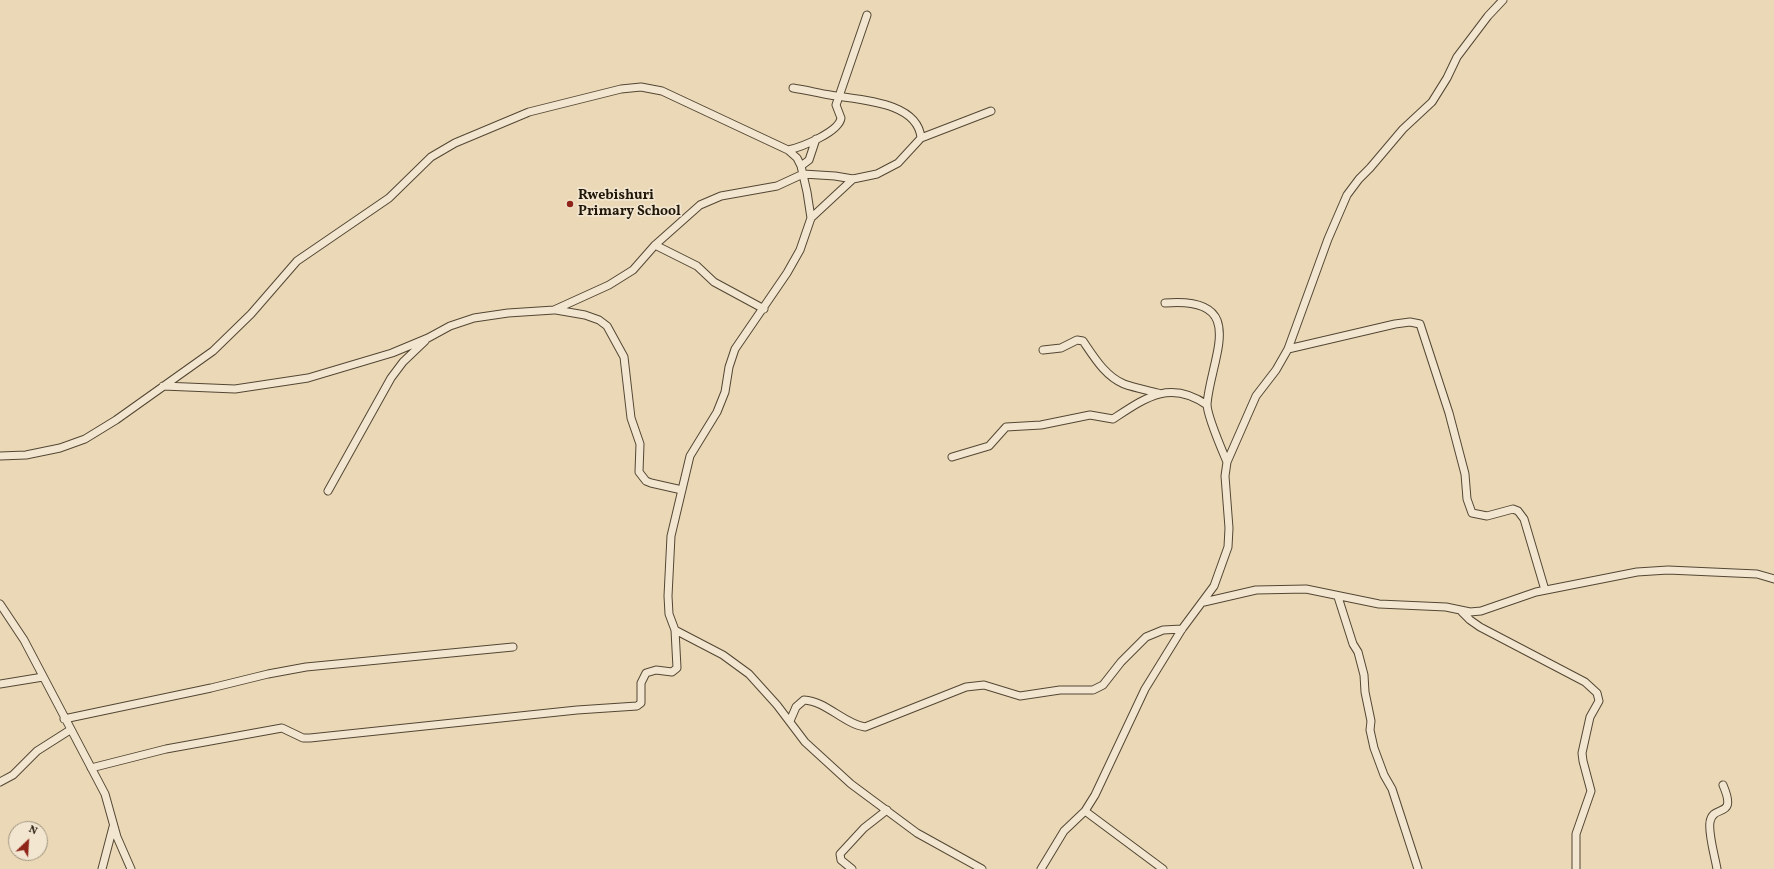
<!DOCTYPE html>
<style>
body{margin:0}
#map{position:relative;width:1774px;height:869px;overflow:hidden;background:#ebd8b6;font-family:Vollkorn,serif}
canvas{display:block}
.north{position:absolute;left:8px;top:821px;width:40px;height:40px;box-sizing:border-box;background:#f2e6d0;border:1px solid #9e9380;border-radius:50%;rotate:25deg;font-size:11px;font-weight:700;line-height:16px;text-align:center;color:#201709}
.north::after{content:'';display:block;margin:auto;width:14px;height:18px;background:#8f2418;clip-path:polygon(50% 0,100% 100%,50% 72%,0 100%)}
</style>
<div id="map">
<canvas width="1774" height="869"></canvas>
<div class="north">N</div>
</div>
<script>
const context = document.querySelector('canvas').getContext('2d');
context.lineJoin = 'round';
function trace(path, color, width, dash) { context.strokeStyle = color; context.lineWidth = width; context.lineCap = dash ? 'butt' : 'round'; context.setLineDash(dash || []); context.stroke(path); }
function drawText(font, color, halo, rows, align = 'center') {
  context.font = font + ' Vollkorn,serif'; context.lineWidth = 3.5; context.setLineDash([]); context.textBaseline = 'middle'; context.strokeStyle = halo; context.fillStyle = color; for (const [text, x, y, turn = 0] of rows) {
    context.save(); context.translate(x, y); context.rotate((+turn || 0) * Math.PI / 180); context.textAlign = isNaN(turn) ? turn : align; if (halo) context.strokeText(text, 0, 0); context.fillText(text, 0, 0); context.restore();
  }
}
const minor = new Path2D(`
 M793,88c13,2 25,5 37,7 28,5 88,6 91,43
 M788,150c14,-3 51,-18 53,-32l-5,-13 31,-90
 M801,166l8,-6 7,-21
 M811,218l42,-39
 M655,245l42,21 17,16 50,27
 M1165,303c85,-7 46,54 42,101 0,12 15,46 20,58
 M556,310l29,5 14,5 8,6 17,31 7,61 9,26 -1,28 7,9 5,2 31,7
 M1288,349l107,-25 15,-2 10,2 29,89 16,61 2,25 5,14 15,3 26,-7 5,2 6,8 21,71
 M1043,350l18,-2 16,-8 6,1c11,16 22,35 41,43 11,4 23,6 34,9
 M163,386l72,3 73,-11 84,-25 36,-15 22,-12 24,-8 34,-5 46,-3 55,-25 24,-15 22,-25 45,-40 21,-9 56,-10 26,-12 32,2 18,3 24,-5 21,-11 23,-25 70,-27
 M0,456l26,-1 34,-7 25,-9 31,-19 97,-69 38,-37 46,-53 92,-63 42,-41 24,-14 74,-31 92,-23 20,-2 21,4 126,59 9,8 4,8 6,26 4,26 -11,32 -13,23 -52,76 -6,18 -4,25 -8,20 -27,44 -19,80 -3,60 1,18 6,16 48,25 26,19 28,31 28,37 46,42 66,49 65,36
 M952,457l37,-11 17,-19 35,-2 49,-10 23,4c32,-21 57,-40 94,-14
 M328,491l63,-113 12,-16 22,-21
 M1338,597l15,47 5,8 6,23 1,17 6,29 -1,9 4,18 10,27 8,14 26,80
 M1204,602l52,-12 50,-1 73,15 67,3 24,5 11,-1 55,-19 101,-20 31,-2 89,4 17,5
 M0,604l24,36 81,154 12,43 14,32
 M1462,612l8,8 10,7 105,55 12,11 2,8 -9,16 -8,36 1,8 8,30 -15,43v35
 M0,684l43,-7
 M64,719l147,-31 57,-14 38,-7 207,-20
 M790,721l6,-14 8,-7c22,1 40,24 61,27l101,-40 18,-2 36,11 40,-6h33l10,-5 18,-23 25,-25 17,-7 19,-1
 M91,768l75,-19 116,-21 21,10h7l267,-28 60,-4 4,-3v-20l5,-10 10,-3 16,2 5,-4 -2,-38
 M0,782l13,-7 24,-24 33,-21
 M1085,811l78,58
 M102,869l11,-42
 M852,869l-11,-9 -1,-6 24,-26 23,-18
 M1041,869l23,-38 21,-20 10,-16 50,-106 37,-60 32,-43 14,-39 1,-19 -4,-52 2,-14 29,-66 20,-26 12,-21 40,-110 19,-44 12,-16 11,-11 33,-39 29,-27 15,-24 10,-21 31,-41 15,-16
 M1717,869c-2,-12 -9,-36 -7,-47 3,-19 28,-2 13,-37`);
const markers = [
 [570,204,4,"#8f2418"]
];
const poiNames = [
 ["Rwebishuri",578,196],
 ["Primary School",578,212]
];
trace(minor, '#534734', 9);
trace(minor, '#f2e6d0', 7);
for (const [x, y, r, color] of markers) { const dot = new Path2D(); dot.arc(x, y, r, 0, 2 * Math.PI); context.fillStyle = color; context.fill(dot); trace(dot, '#f2e6d0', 1.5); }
drawText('bold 14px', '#201709', '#f2e6d0', poiNames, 'left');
</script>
